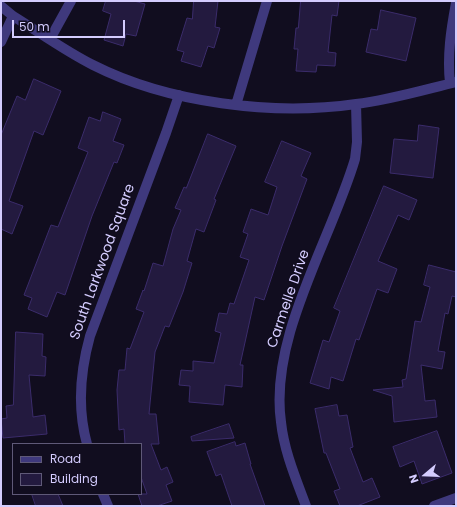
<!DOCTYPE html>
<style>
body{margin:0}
#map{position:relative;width:457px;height:507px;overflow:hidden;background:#110d1f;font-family:Poppins,sans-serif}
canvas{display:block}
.frame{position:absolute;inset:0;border:2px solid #d4ccfe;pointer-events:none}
.legend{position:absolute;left:12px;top:443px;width:130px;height:52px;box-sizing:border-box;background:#110d1f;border:1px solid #5f5978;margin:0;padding:5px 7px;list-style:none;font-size:12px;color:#d4ccfe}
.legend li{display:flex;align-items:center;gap:8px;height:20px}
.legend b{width:20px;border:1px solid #5f5978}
.north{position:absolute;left:405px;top:455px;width:40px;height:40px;-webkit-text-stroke:3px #110d1f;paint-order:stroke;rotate:251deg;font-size:11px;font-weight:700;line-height:16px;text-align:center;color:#d4ccfe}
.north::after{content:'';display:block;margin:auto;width:14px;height:18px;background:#d4ccfe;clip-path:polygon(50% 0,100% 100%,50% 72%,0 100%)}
.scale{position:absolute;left:12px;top:20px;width:113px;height:18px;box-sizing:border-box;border:2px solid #d4ccfe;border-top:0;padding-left:5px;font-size:12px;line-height:14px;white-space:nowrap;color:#d4ccfe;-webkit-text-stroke:3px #110d1f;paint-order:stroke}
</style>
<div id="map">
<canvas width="457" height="507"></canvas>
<div class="frame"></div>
<ul class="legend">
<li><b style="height:5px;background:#3f397d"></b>Road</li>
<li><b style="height:11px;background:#231a3f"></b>Building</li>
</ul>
<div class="north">N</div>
<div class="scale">50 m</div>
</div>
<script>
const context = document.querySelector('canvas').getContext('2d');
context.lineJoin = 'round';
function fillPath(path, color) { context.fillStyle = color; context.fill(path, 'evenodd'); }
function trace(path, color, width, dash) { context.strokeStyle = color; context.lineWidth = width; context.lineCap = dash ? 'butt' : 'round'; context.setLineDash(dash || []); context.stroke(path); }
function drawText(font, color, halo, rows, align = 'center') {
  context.font = font + ' Poppins,sans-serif'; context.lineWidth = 3; context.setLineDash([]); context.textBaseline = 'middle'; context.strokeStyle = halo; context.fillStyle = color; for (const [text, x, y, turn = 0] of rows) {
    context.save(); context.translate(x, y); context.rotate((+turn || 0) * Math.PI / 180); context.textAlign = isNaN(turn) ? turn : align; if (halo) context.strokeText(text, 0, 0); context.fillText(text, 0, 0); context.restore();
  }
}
const building = new Path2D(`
 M106,1h28l11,3 -9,32 -10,-2 -3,12 -19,-6 7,-26 -8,-3z
 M194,1h24l-3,26 5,1 -6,20 -6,-2 -7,21 -20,-6 3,-9 -7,-2 10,-32 5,1z
 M301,1h38l-2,15 -5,-1 -4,37 8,1 -1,13 -18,-1 -1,7 -20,-1 2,-22h-4l2,-21h2z
 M381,10l35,8 -10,43 -40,-9 5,-23 6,1z
 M34,79l27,12 -18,44 -9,-4 -25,70 14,5 -11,28 -11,-5v-94l16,-39 8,4z
 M103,112l18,7 -8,22 11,4 -7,18 -3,-1 -22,54 -27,79 -8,-3 -10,25 -19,-8 4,-11 -8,-3 27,-70 7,2 30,-75 -10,-4 11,-31 11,4z
 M419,125l20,3 -6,50 -43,-5 4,-34 23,2z
 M208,134l28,12 -22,53 2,1 -12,32 -8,-3 -9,32 5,2 -9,29 -14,35 -4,-1 -10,26 -6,62h7l3,30h-8l10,26 6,-3 6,15 -7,3 6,16 -15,5h-15l-4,-12h9l-6,-17v-33h-16l-1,-15 -5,1 -2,-40 2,-20h6l2,-22 3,1 14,-37 -8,-3 7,-19 1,1 9,-28 10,3 10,-37 8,-19 -6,-2 9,-21 2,1z
 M282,141l29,12 -10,23 6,3 -25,67 -18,54 -9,-3 -15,68h3l-1,22 -17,-2 -2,20 -34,-3 1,-16 -11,-1 2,-15 12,1v-10l21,2 7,-30 -6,-2 4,-18 8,1 3,-11 4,1 15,-44 -9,-3 8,-23 -5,-2 8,-23 17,6 9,-28 -12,-5z
 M384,186l33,14 -8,20 -11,-5 -20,46 19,8 -9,24 -11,-4 -18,51 -3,-1 -13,42 -12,-4 -2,12 -19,-6 13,-43 6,2 11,-31 -6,-3z
 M429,265l27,7v25l-4,-1 -4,18 -3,-1 -7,38 7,1 -3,17 -21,-4 4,36 10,-1 2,17 -43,5 -2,-26 -19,-6 30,-3 -1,-7 4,-1 9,-58 6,1 9,-35 -6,-2z
 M16,332l27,2 -1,22 4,1 -1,19 -16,-1 4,42 12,-2 2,19 -44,4 -2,-19 6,-1 -1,-12 7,-1z
 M337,405l2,11 8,-1 6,32 -3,1 13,34 9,-4 8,19 -23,9h-17l-6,-15 6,-2 -14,-36h-2l-9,-44z
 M229,424l5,14 -42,3 -1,-4z
 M437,431l15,42 -30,11 -8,-23 -14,6 -7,-20z
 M235,442l1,4 9,-3 6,21h-1l15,42h-33l-11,-32 -5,2 -9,-24z
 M32,494h26l5,12h-27z`);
const street = new Path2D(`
 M1,6l12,10c26,16 52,35 80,49 75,38 180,51 263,39 33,-4 67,-14 100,-22
 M50,39l21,-38
 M1,42l12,-26
 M450,83c-3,-28 1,-53 6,-80
 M236,105l31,-104
 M87,444c-10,-36 -7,-72 3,-108l76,-203 13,-38
 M103,494l5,12
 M306,506c-10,-27 -22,-55 -25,-84 -12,-85 50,-182 74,-263l2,-17 -1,-38
 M434,506l22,-8`);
const streetNames = [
 ["South Larkwood Square",103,262,-70],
 ["Carmelle Drive",289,299,-71]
];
fillPath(building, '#231a3f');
trace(building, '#3b2c6b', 1);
trace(street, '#3f397d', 10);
drawText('14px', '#d4ccfe', '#110d1f', streetNames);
</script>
